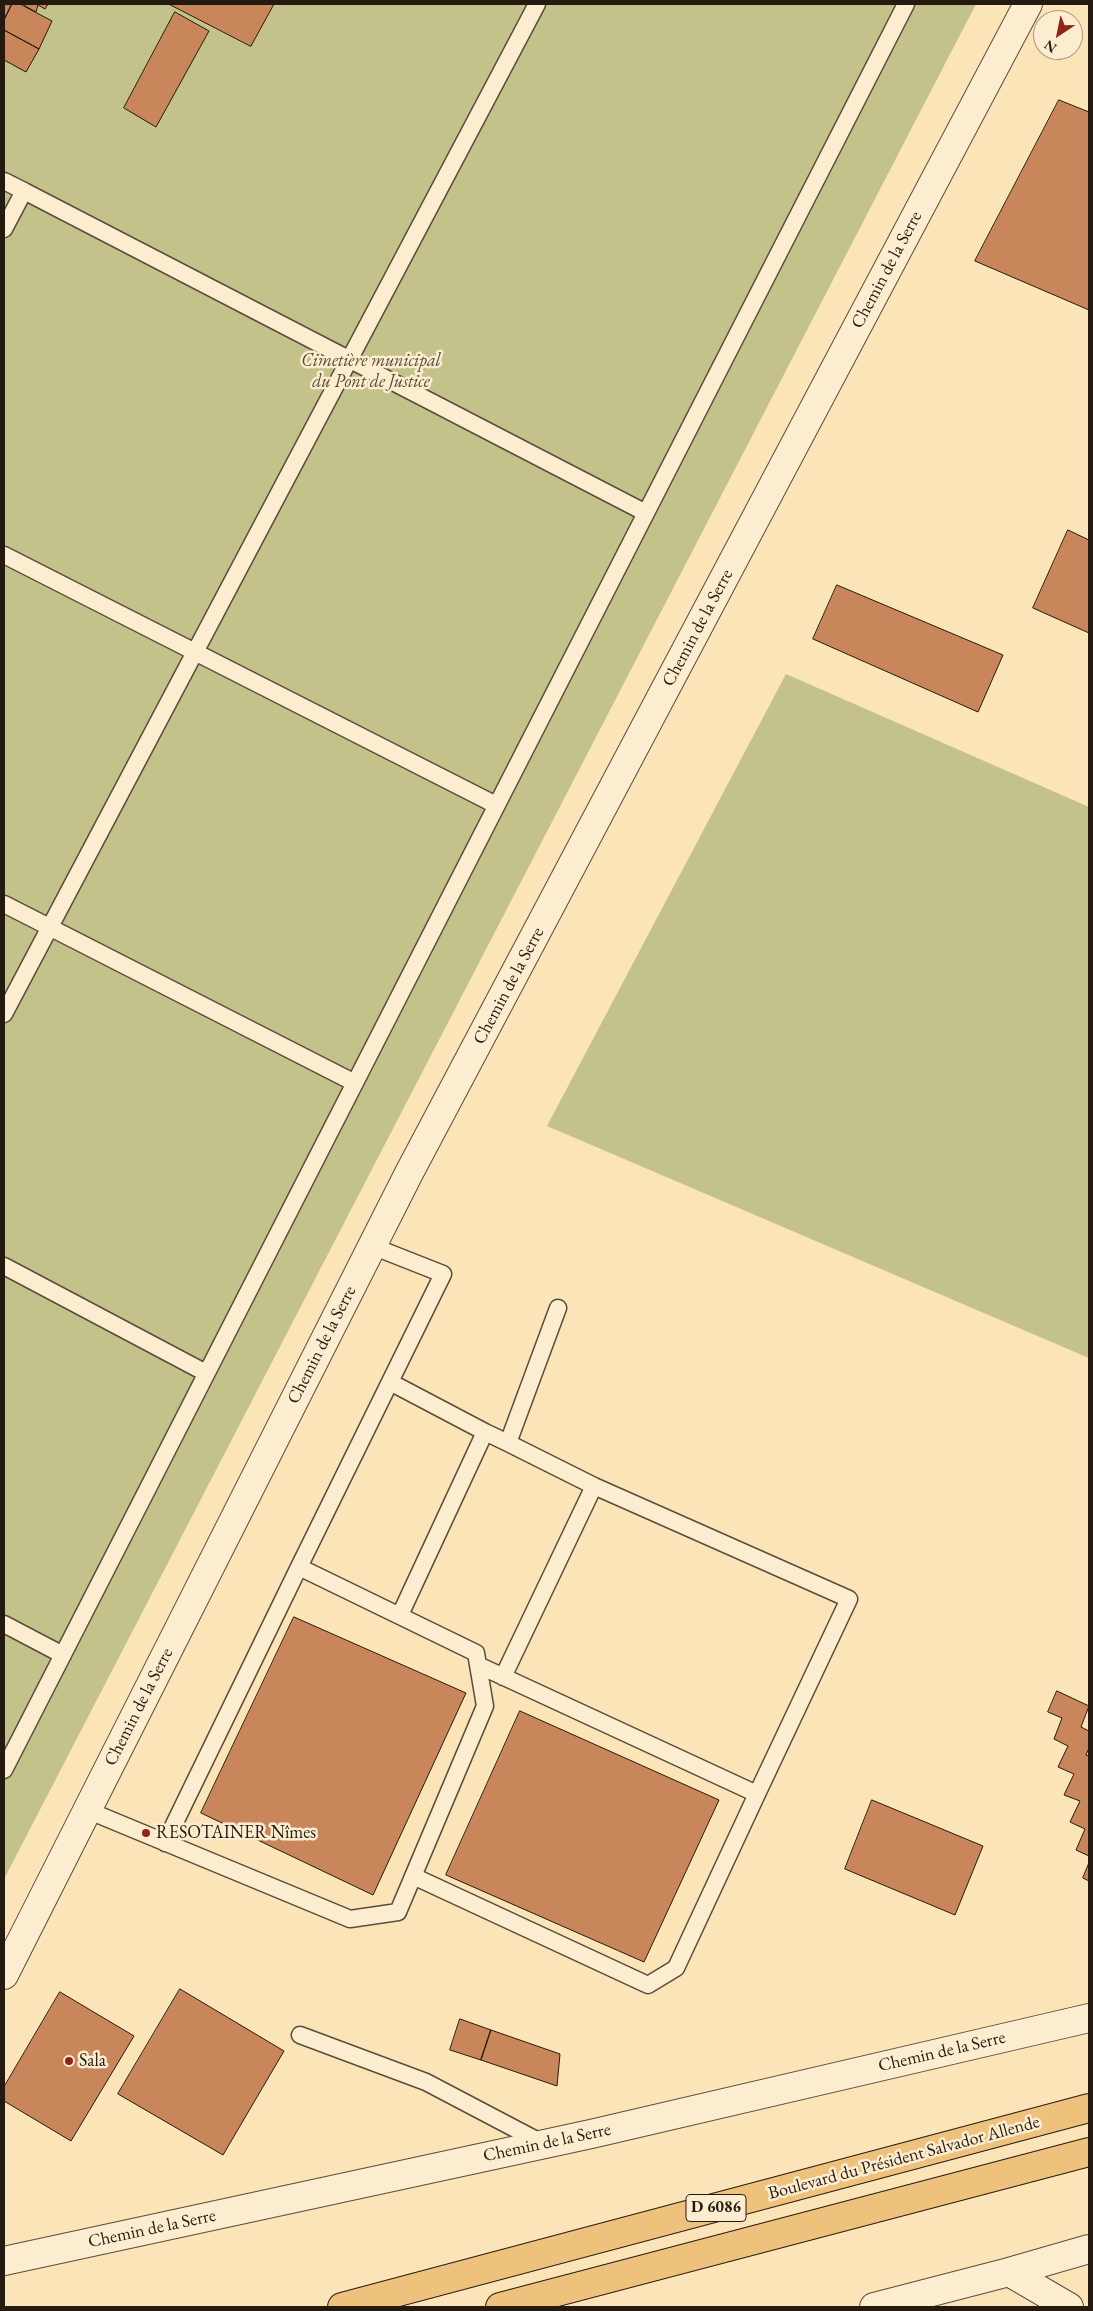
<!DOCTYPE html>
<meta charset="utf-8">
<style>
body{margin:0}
#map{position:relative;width:1093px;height:2311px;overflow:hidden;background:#fbe4b7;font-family:"EB Garamond",serif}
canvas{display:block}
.frame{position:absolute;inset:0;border:5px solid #251a10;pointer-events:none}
.north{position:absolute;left:1033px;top:10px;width:50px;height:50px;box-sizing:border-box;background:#fcedd0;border:1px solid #a69983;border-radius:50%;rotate:214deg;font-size:14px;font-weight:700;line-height:20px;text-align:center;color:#251a10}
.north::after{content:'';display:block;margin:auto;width:18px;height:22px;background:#8f2418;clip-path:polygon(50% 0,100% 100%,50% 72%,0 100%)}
</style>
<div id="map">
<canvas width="1093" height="2311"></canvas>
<div class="frame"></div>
<div class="north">N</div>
</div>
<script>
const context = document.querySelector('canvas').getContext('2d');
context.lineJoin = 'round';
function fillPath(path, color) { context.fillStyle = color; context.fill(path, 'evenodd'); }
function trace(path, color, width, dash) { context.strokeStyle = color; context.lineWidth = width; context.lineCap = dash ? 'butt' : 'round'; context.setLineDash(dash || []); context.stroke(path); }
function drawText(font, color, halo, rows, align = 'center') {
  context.font = font + ' "EB Garamond",serif'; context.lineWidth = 5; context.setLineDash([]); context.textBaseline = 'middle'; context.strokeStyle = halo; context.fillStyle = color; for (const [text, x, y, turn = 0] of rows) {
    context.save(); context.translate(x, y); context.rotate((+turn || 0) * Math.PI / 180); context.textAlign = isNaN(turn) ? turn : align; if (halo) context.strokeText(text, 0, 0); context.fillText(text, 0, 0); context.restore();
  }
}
const green = new Path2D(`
 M4,4h972l-972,1875z
 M786,674l303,133v551l-542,-232z`);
const building = new Path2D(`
 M4,4h8l-8,16z
 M12,4h8l32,17 -13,28 -35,-19v-10z
 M26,4h22l-3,5 -7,-4 -2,7 -11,-6z
 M169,4h105l-23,42z
 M175,12l34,19 -53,96 -32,-19z
 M4,30l35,19 -13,23 -22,-12z
 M1059,100l30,12v198l-114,-49z
 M1068,530l21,10v93l-56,-25z
 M837,585l166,70 -25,57 -165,-73z
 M294,1617l172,76 -93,202 -172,-82z
 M1057,1691l32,15 -8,21 8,4v17l-3,7 3,1v100l-13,-6 9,-21 -15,-7 10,-21 -16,-6 10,-21 -16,-7 10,-21 -14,-7 8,-21 -14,-6z
 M520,1711l199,89 -75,162 -198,-87z
 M872,1800l111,46 -28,69 -110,-46z
 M1089,1863v18l-6,-3z
 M180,1989l104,62 -61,104 -105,-61z
 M60,1992l74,44 -63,105 -67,-40v-14z
 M460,2019l31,11 -10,30 -31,-10z
 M491,2030l69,24 -3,32 -76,-26z`);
const lane = new Path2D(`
 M4,181l20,10 -20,38
 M24,191l622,322
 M4,555l492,250
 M4,904l351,179
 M4,1014l533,-1010
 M4,1266l202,107
 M390,1382l95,50 -85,183
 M485,1432l23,11 50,-135
 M508,1443l86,43 255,113 -92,195
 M4,1624l59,31
 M503,1677l91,-191
 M4,1770l902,-1766
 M87,1810l263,109 48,-7 87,-206 -9,-53 -177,-86 144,-293 -71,-28
 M165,1843l134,-276
 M413,1876l235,109 28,-17 81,-174 -279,-129
 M300,2035l126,47 118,62`);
const street = new Path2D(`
 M4,1975l405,-802 619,-1169
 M4,2261l587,-127 498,-116
 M1009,2272l80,-23
 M874,2307l135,-35 60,35`);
const primary = new Path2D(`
 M342,2307l747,-199
 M500,2307l589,-155`);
const markers = [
 [146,1833,5,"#8f2418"],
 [69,2061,5,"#8f2418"]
];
const shields = [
 [716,2208,60]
];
const shieldNames = [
 ["D 6086",716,2208]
];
const streetNames = [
 ["Chemin de la Serre",887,270,-62],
 ["Chemin de la Serre",698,628,-62],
 ["Chemin de la Serre",509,986,-62],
 ["Chemin de la Serre",322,1345,-63],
 ["Chemin de la Serre",139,1707,-63],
 ["Chemin de la Serre",942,2052,-13],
 ["Chemin de la Serre",547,2143,-12],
 ["Boulevard du Président Salvador Allende",904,2158,-15],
 ["Chemin de la Serre",152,2229,-12]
];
const parkNames = [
 ["Cimetière municipal",371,361],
 ["du Pont de Justice",371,382]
];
const poiNames = [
 ["RESOTAINER Nîmes",156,1833],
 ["Sala",79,2061]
];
fillPath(green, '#c3c28b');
fillPath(building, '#ca865b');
trace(building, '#251a10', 1);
trace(lane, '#5a4c3a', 19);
trace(street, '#5a4c3a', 30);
trace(primary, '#251a10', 30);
trace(lane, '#fcedd0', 16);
trace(street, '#fcedd0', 28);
trace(primary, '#eec27c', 28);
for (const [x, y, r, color] of markers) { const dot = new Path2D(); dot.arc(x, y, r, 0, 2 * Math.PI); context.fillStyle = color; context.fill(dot); trace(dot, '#fcedd0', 2); }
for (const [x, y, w] of shields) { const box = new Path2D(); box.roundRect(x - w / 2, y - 13.5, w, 27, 4); context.fillStyle = '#fcedd0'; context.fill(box); trace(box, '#251a10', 1); }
drawText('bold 16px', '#251a10', null, shieldNames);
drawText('18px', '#251a10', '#fcedd0', streetNames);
drawText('italic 18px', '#544c35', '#fcedd0', parkNames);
drawText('18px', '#251a10', '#fcedd0', poiNames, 'left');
</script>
